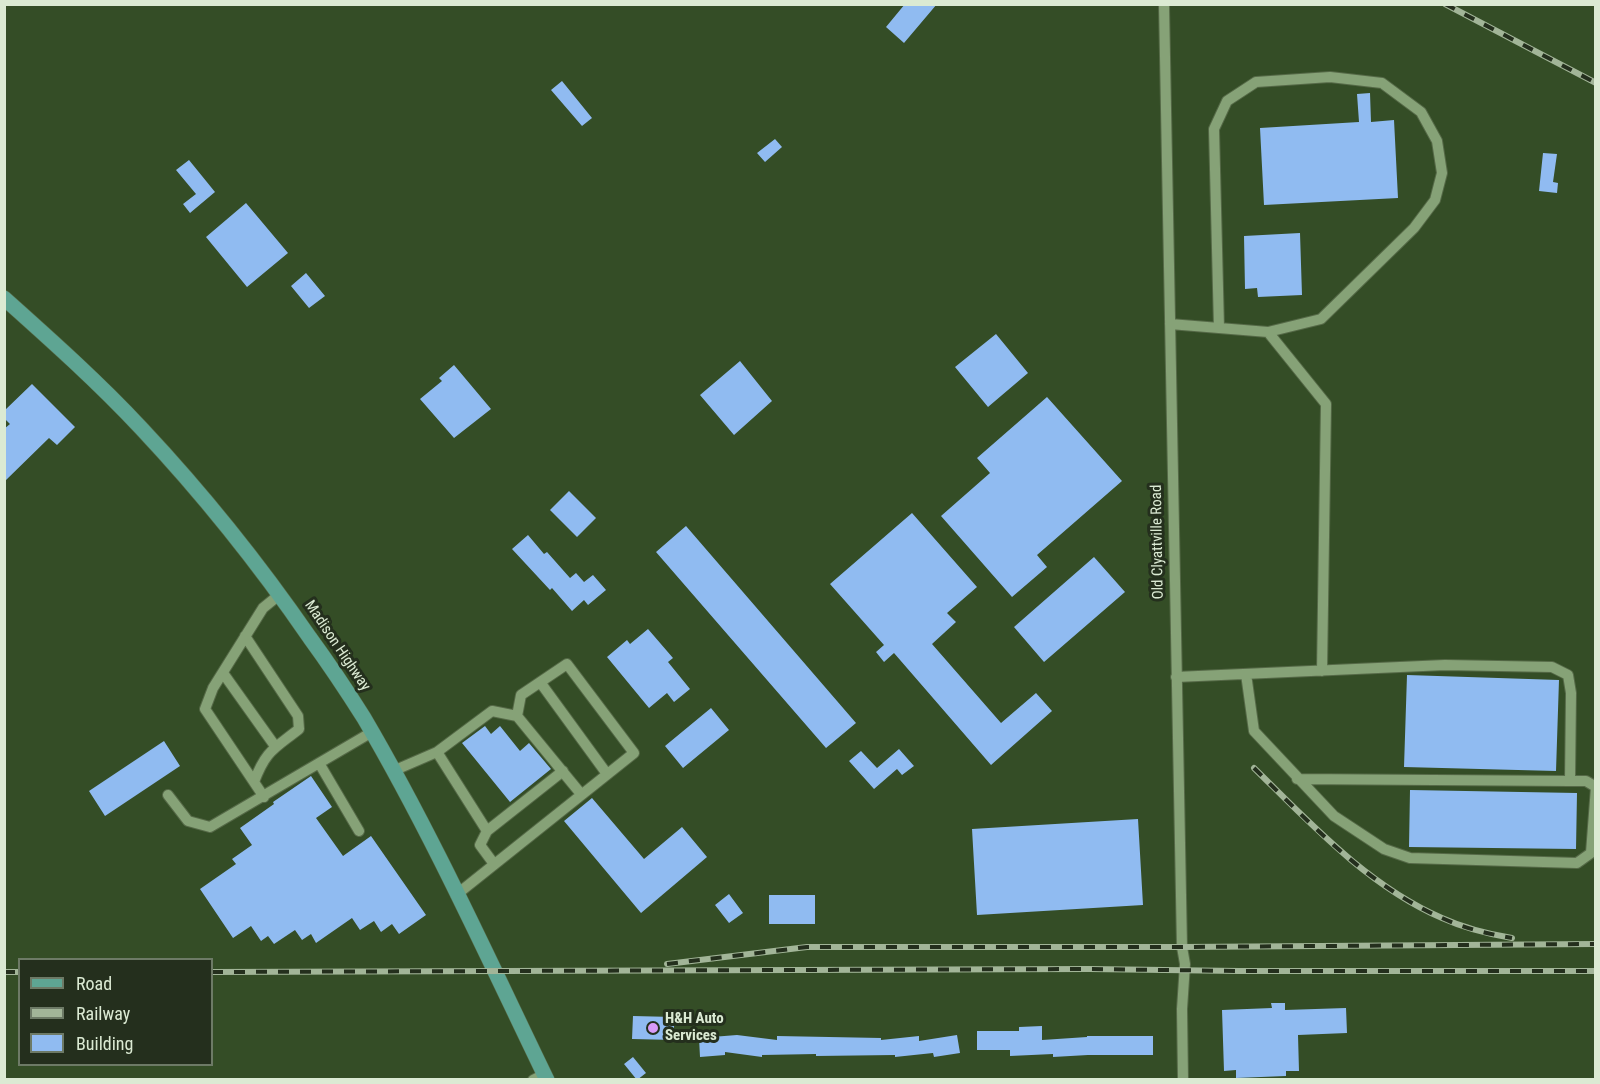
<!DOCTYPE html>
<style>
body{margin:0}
#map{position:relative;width:1600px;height:1084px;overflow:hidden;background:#344d26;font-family:"Roboto Condensed",sans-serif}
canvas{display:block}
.frame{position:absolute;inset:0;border:6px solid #dbead3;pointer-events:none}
.legend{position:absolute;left:18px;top:958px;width:195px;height:108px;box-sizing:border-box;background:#242f1d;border:2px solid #6d7a66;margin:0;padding:8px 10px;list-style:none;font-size:18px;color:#dbead3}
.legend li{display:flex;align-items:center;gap:12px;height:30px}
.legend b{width:30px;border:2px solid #6d7a66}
</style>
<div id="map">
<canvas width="1600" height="1084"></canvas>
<div class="frame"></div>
<ul class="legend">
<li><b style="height:8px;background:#5ea593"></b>Road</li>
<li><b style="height:8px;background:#a2b598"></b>Railway</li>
<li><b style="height:16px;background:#90bbf1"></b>Building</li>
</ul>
</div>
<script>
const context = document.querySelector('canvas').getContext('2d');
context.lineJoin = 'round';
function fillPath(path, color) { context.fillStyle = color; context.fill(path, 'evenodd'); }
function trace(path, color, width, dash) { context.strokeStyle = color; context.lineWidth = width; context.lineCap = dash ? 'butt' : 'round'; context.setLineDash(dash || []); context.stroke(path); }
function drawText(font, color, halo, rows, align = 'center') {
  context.font = font + ' "Roboto Condensed",sans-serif'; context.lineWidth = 6; context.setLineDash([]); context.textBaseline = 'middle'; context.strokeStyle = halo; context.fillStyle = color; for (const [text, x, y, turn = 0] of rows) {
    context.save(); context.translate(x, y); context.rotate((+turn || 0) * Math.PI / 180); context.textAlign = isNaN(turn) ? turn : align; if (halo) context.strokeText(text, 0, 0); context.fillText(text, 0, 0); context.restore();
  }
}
const building = new Path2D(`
 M905,4h32l-33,39 -18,-16z
 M562,81l30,37 -10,8 -31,-36z
 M1370,93l1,29 23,-2 4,78 -134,7 -4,-77 99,-6 -2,-28z
 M775,139l7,8 -17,15 -8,-9z
 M1543,153l14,1 -4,28 5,1 -1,10 -18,-2z
 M189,160l26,32 -25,21 -7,-9 13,-10 -20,-24z
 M246,203l42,50 -41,34 -41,-50z
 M1300,233l2,62 -44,2 -1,-9 -12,1 -1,-53z
 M306,273l19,23 -16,12 -18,-22z
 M996,334l32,39 -40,34 -33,-40z
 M740,361l32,40 -38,34 -34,-40z
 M454,365l37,44 -37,29 -34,-39 22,-18 -3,-3z
 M32,384l43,43 -18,18 -8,-7 -45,44v-53l6,-5 -6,-6v-7z
 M1047,397l75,84 -85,74 10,12 -35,30 -71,-81 49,-43 -13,-15z
 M569,491l27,27 -19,19 -27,-27z
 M912,513l65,74 -30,26 9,9 -24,22 69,79 35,-30 16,18 -61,54 -97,-112 -10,9 -8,-10 8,-7 -54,-61z
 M686,526l170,197 -30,25 -170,-196z
 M528,535l16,19 3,-2 23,26 6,-5 8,9 9,-7 13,15 -18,15 -4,-5 -12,11 -20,-23 -2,2 -38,-41z
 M1094,557l31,35 -81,70 -30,-35z
 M648,629l25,29 -5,4 22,27 -16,13 -7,-9 -18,15 -42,-51 20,-17 3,4z
 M1407,675l152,5 -3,91 -152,-4z
 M711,708l18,22 -46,38 -18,-22z
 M485,726l6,8 9,-8 20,25 9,-8 22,26 -41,33 -48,-59z
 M164,741l16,25 -75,50 -16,-25z
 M899,749l15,17 -12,9 -5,-6 -23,20 -25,-28 12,-10 16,17z
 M311,776l21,31 -16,11 27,38 28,-20 55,79 -27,19 -7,-10 -11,8 -7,-11 -14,9 -8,-12 -36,25 -5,-9 -9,6 -7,-10 -21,14 -6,-8 -7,5 -10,-15 -18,12 -33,-49 36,-25 -4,-5 20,-14 -12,-17 34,-24 -1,-2z
 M1410,790l167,3 -1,56 -167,-2z
 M592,798l52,61 38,-32 25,30 -66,56 -77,-92z
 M1138,819l5,86 -166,10 -5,-86z
 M729,894l14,19 -14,10 -14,-18z
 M769,895h46v29h-46z
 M1271,1003h14v7l61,-2 1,25 -49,2 1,36h-13v5l-50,2v-8l-12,1 -2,-61 50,-2z
 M633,1016l41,1v23l-42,-1z
 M1042,1026v14l45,-3v-1h66v19h-65l-35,2v-3l-43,2v-6h-33v-19h42v-4z
 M737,1035l40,5v-4l104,2v2l38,-4v5l38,-6 3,18 -26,4 -1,-4 -38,4v-2l-79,1v-2l-54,1v2l-37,-5v3l-25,2 -1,-19z
 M633,1057l13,16 -9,7 -13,-16z`);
const minor = new Path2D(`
 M1164,4l18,943 3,17 -3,45 1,71
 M1170,324l98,8 58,72 -4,267
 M1219,328l-5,-199 13,-28 29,-19 74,-5 52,6 39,29 16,29 5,32 -7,27 -21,28 -93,91 -53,13
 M245,636l53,80 1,13c-25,20 -33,21 -45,53
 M223,673l52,73
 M1176,677l269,-12 107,2 16,8 3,18 -1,88h16l10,6 -5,66 -14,10 -167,-5 -26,-9 -50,-33 -80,-85 -8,-57
 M540,682l67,92
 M437,752l50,79
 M319,763l40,68
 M393,771l44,-19 55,-41 25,5 64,78
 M1297,779l273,2
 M168,795l20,26 22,6 162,-95
 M264,797l-59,-88 8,-21 50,-80 16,-13
 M494,864l-14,-19 7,-14 76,-60
 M456,895l178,-142 -67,-89 -46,31 -4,21
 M533,1080l12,-6`);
const major = new Path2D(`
 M4,298c47,42 94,84 137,130 62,66 118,136 169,210 19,26 37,53 54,80 68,116 124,240 183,362`);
const rail = new Path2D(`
 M1445,4l151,79
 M1254,768c56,55 114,118 188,150 22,10 46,16 70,20
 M667,964l140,-17h375l414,-3
 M4,972h16
 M212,972l877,-3 150,2h357`);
const markers = [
 [653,1028,6,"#d99af7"]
];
const streetNames = [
 ["Old Clyattville Road",1158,542,-91],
 ["Madison Highway",337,646,56]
];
const poiNames = [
 ["H&H Auto",665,1019],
 ["Services",665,1036]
];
fillPath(building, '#90bbf1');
trace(minor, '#556947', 12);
trace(major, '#556947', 16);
trace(minor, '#86a277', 10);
trace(major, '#5ea593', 15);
trace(rail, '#a2b598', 6);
trace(rail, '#242f1d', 4, [11]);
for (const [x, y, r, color] of markers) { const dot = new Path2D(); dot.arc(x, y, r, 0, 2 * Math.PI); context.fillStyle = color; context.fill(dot); trace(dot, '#242f1d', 2); }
drawText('15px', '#dbead3', '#242f1d', streetNames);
drawText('bold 15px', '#dbead3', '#242f1d', poiNames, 'left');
</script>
